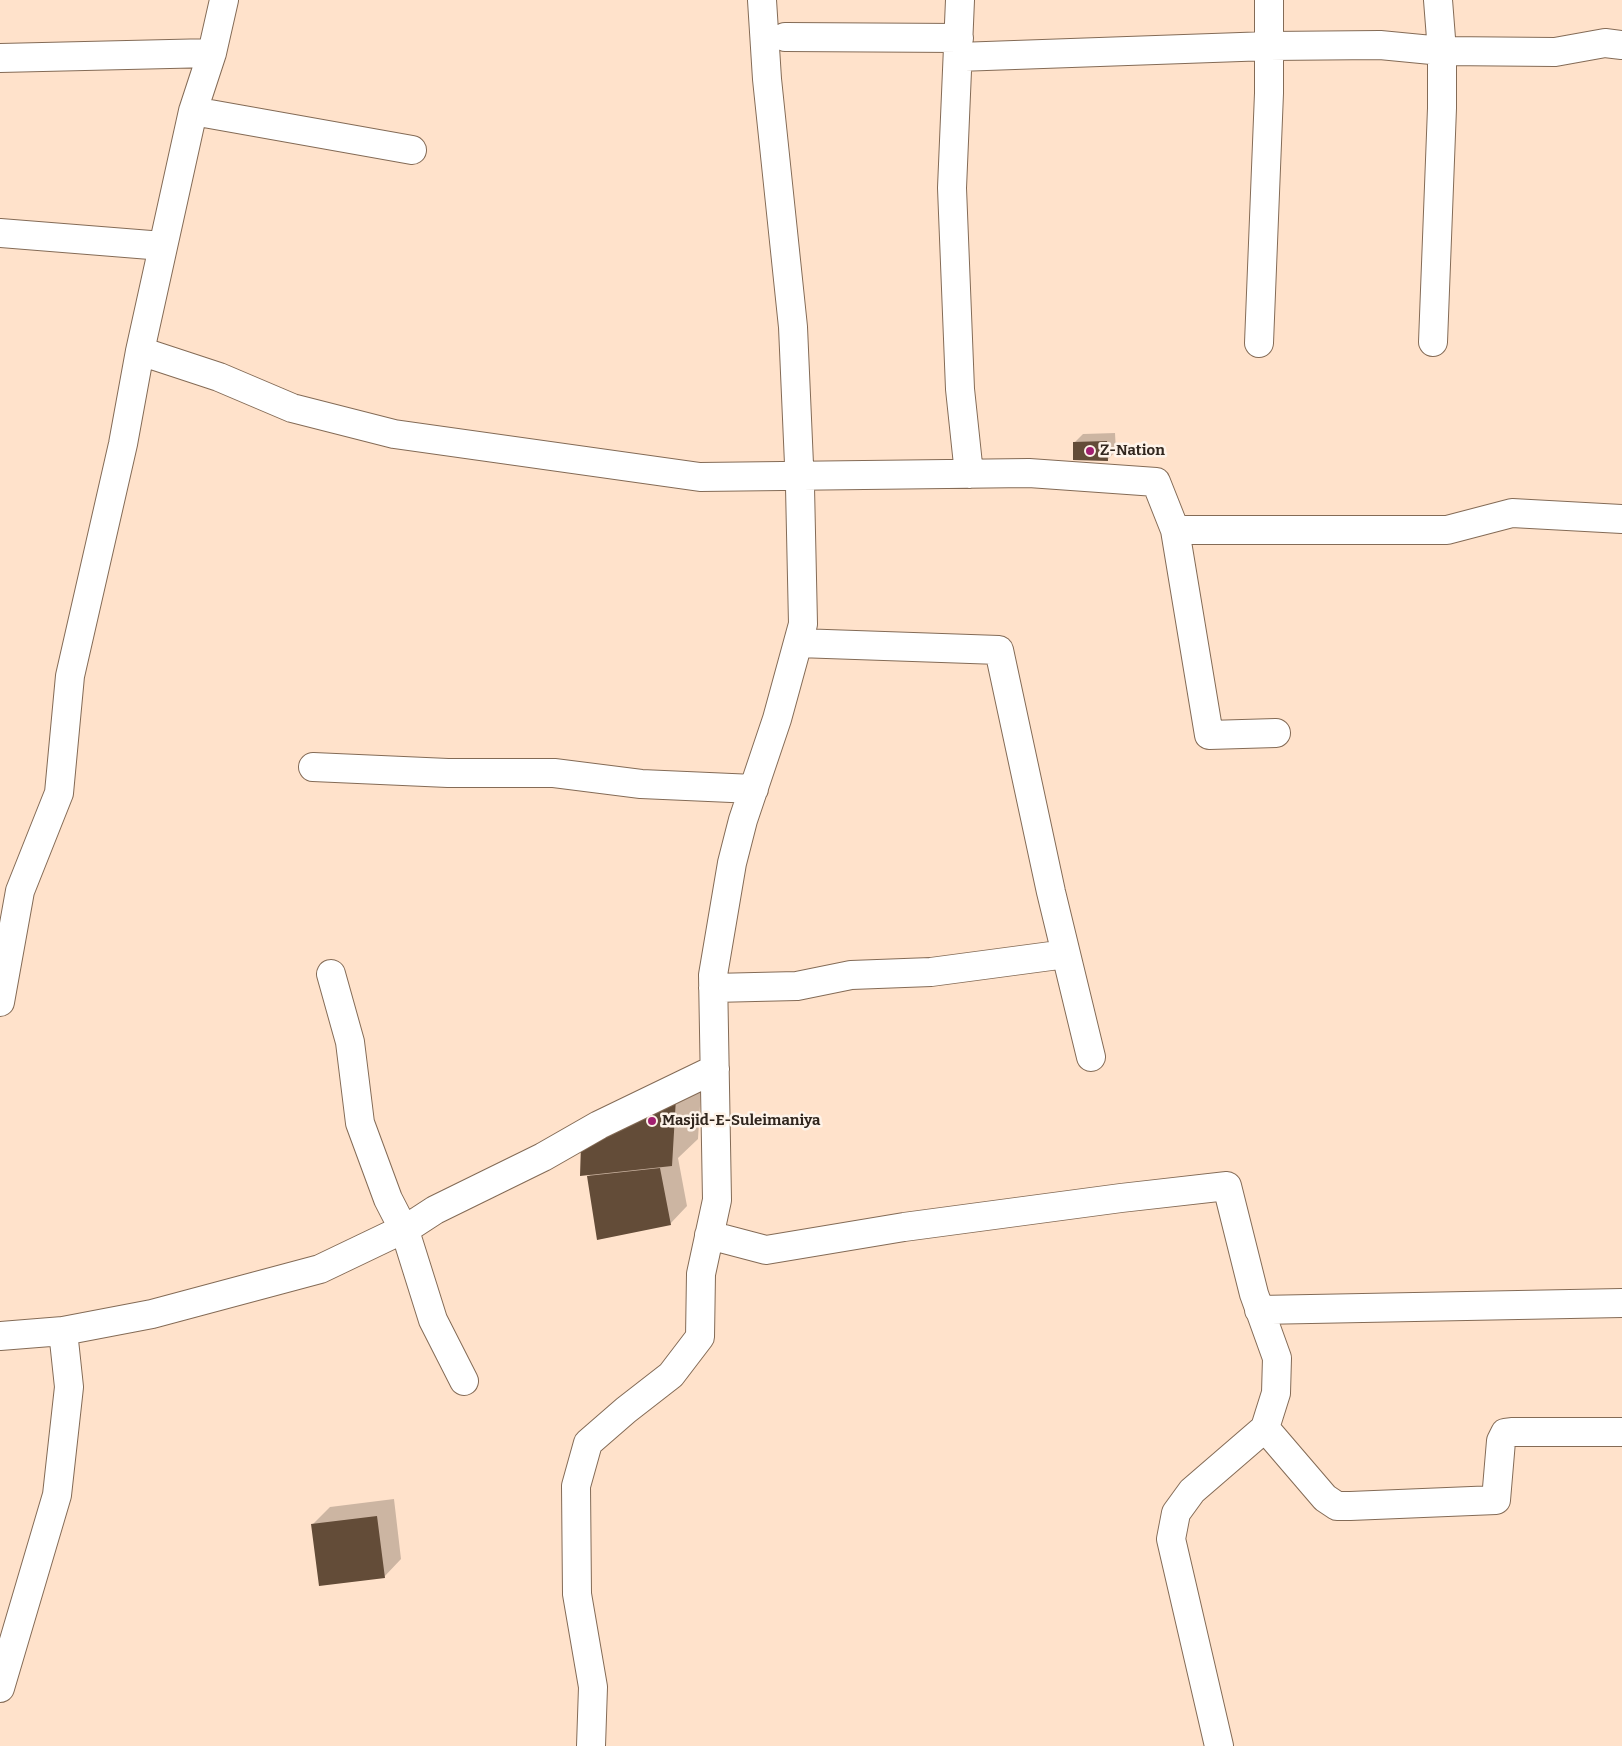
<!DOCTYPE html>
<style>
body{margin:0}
canvas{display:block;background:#ffe2cb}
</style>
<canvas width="1622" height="1746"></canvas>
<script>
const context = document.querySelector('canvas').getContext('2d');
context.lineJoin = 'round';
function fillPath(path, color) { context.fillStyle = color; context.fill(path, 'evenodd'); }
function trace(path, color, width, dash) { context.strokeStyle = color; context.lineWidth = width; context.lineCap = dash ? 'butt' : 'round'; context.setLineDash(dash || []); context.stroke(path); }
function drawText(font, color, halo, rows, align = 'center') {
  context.font = font + ' Bitter,serif'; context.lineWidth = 5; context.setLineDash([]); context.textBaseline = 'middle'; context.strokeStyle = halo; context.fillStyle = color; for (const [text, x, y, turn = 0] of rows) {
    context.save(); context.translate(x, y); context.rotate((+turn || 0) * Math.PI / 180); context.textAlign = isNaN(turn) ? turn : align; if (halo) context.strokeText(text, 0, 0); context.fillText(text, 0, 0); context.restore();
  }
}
const shadow = new Path2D(`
 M1115,433l1,18 -9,9 -32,-18 8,-8z
 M702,1073l-4,66 -20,19 9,48 -17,18 -82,-47z
 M394,1499l7,60 -17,18 -71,-53 17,-17z`);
const building = new Path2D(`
 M1107,441l1,20 -35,-1v-18z
 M676,1098l-4,68 -92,10 1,-32z
 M660,1168l11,57 -74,15 -10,-64z
 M377,1516l8,62 -66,8 -8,-62z`);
const minor = new Path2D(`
 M960,0l-8,188 8,201 9,85
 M785,37l174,1
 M958,57l311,-11 111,-1 62,6 113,1 50,-9 17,2
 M0,58l212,-5
 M193,111l219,39
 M0,233l163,13
 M1433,342l9,-234v-57l-4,-51
 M1259,343l10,-250v-93
 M140,351l79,26 73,31 102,26 306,43 329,-4 127,9 19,48h272l65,-17 110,6
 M1175,530l34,205 67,-2
 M798,643l201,7 52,242 40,165
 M313,767l135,6h106l87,11 113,5
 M331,974l19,68 10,81 28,76 18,35 27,86 31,61
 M713,988l84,-2 54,-11 80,-3 135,-18
 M0,1002l20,-111 39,-98 11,-117 53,-232 17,-93 53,-240 19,-58 12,-53
 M709,1235l57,15 138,-23 217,-29 106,-12 27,108 23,64 -1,35 -11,35 -73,63 -16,22 -5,26 48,207
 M1259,1310l363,-7
 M0,1336l63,-5 89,-17 168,-45 92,-44 23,-15 108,-53 56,-32 116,-56
 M1265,1428l60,70 12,8h13l146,-6 5,-59 4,-8 8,-1h109
 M0,1688l57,-193 12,-108 -6,-56
 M591,1746l2,-59 -16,-93 -1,-108 12,-43 38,-33 45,-35 29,-38 1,-63 16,-74 -4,-225 19,-112 11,-43 34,-101 26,-95 -3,-137 -7,-160 -26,-248 -5,-79`);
const markers = [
 [1090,451,5,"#a11f70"],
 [652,1121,5,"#a11f70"]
];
const poiNames = [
 ["Z-Nation",1100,451],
 ["Masjid-E-Suleimaniya",662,1121]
];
fillPath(shadow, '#0003');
fillPath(building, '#634c38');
trace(minor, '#846b56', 30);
trace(minor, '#fff', 28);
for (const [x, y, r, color] of markers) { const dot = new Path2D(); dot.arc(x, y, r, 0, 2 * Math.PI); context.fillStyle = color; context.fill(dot); trace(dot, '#fef3e9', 2); }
drawText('bold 15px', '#31261e', '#fef3e9', poiNames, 'left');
</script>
